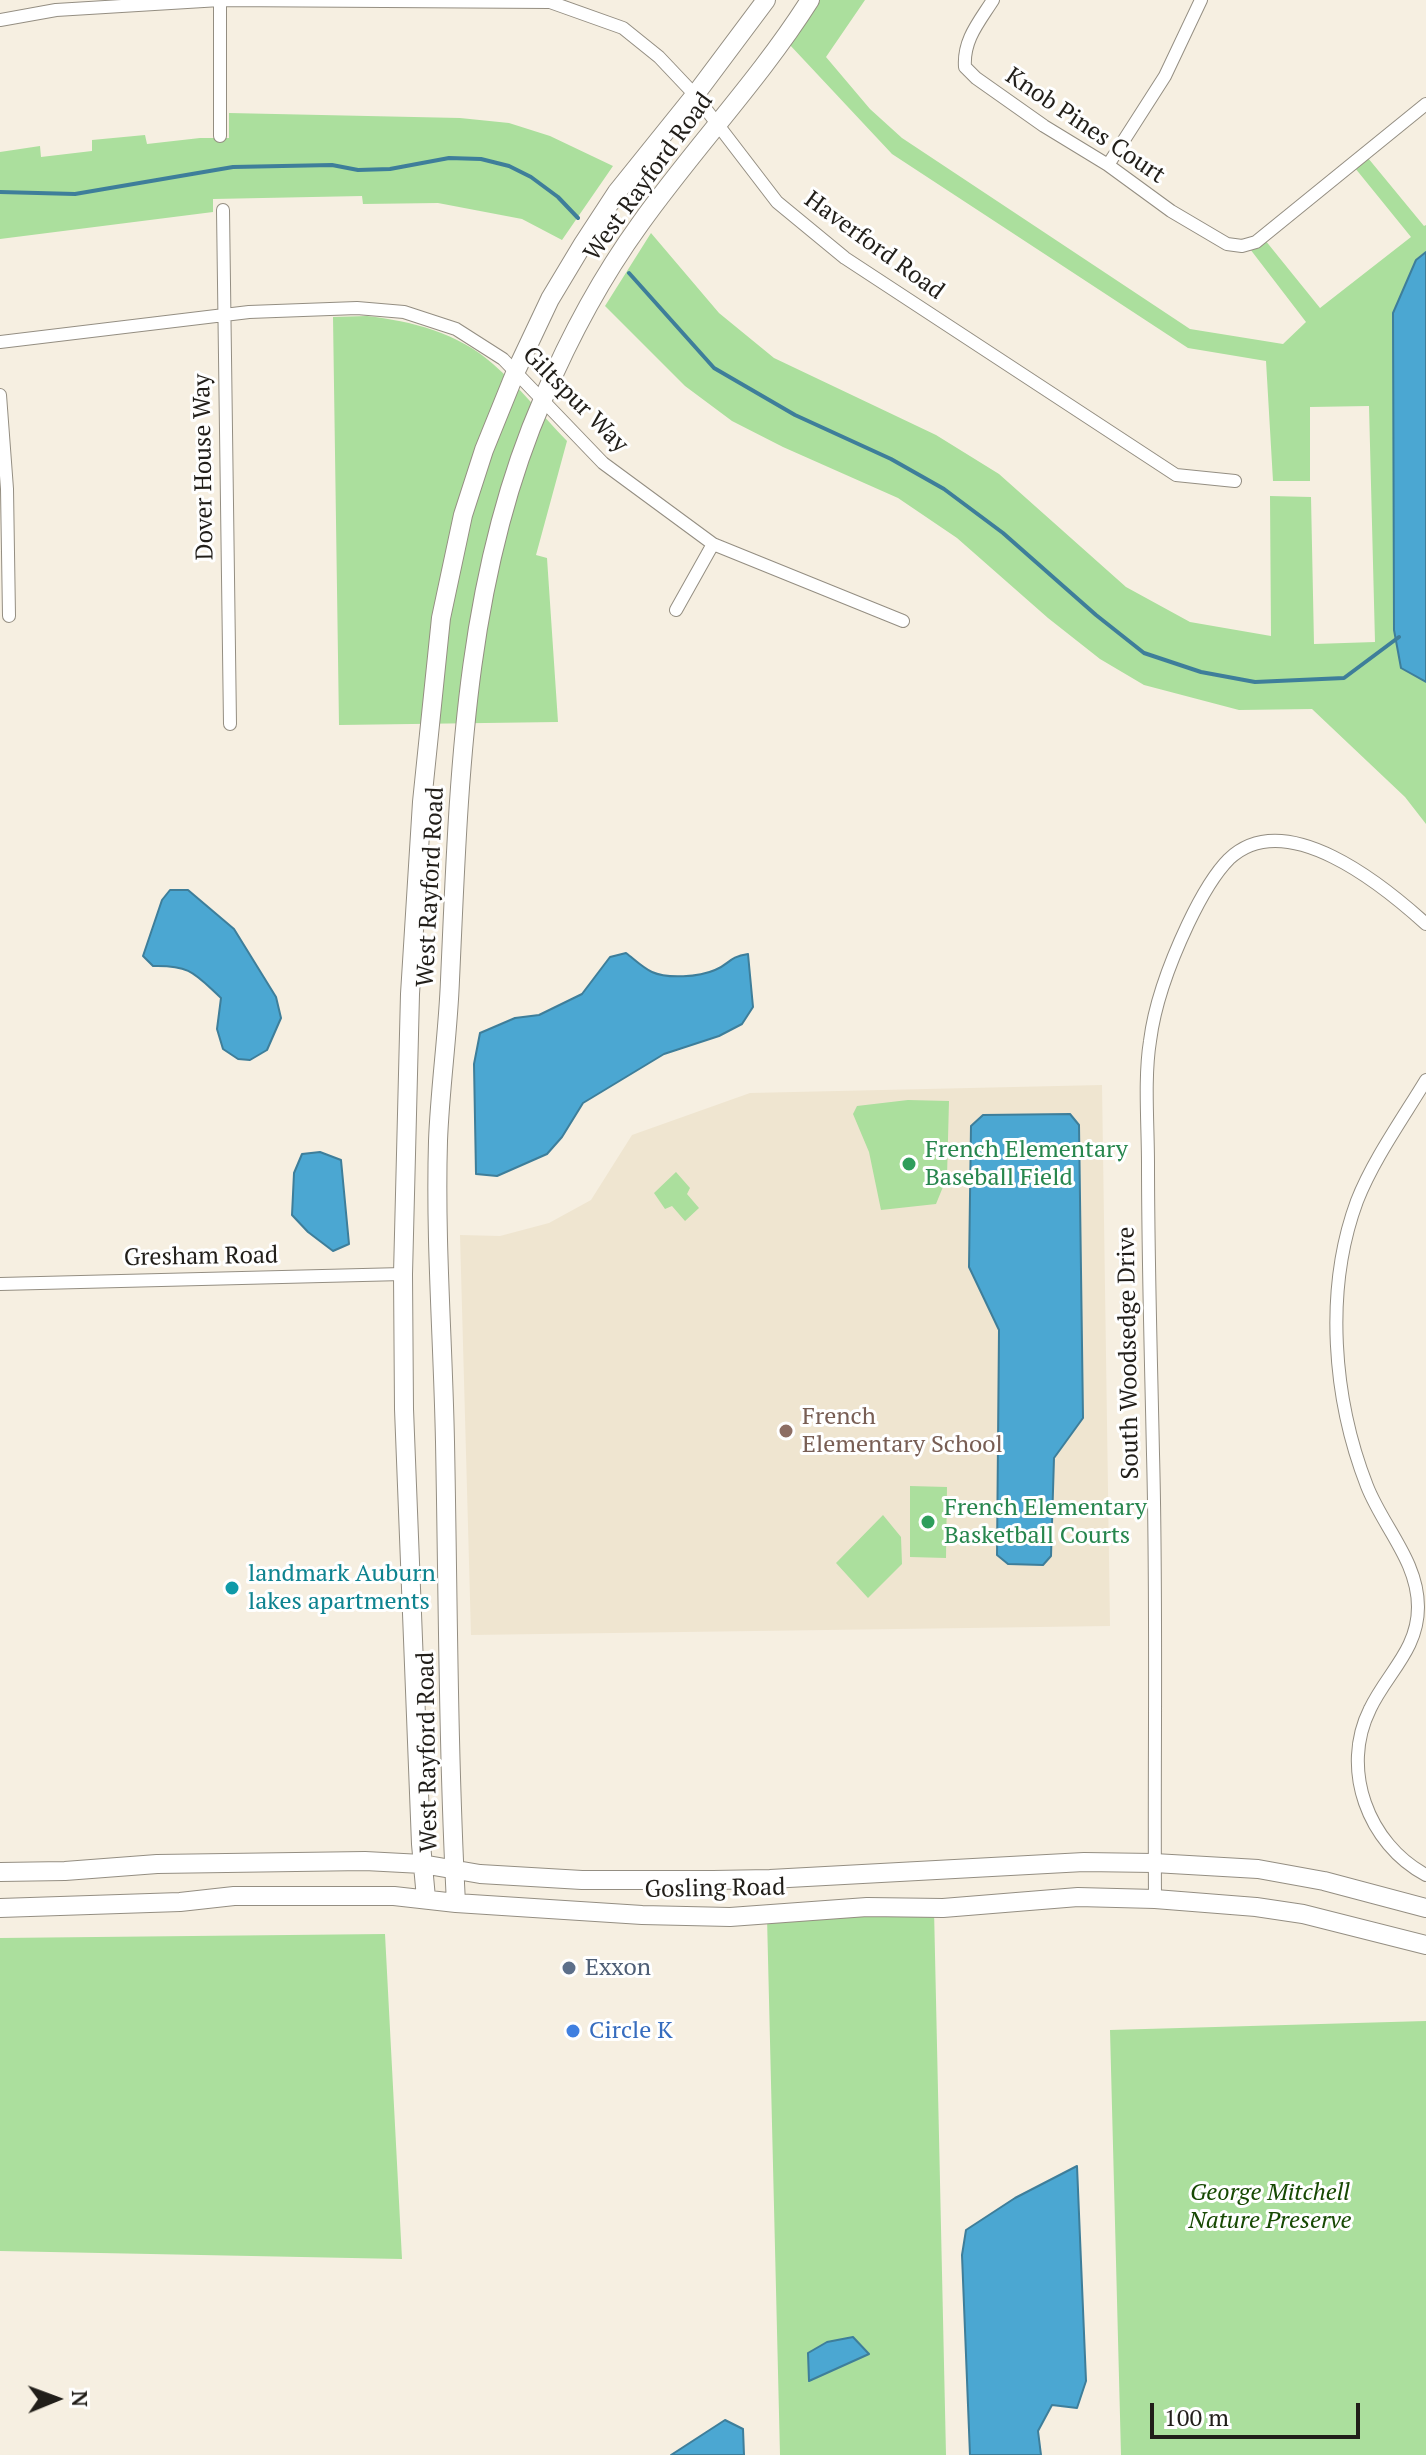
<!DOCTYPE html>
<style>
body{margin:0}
#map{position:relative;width:1426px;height:2455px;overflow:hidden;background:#f6efe1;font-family:"PT Serif",serif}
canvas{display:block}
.north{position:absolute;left:16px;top:2359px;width:80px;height:80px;-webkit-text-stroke:6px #fff;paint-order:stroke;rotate:89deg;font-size:22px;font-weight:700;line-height:32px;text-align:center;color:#211e19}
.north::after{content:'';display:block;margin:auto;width:28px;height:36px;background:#211e19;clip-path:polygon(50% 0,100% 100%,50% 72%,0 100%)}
.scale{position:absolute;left:1150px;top:2403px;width:210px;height:36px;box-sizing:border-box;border:4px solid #211e19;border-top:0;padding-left:10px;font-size:24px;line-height:28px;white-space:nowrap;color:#211e19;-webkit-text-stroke:6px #fff;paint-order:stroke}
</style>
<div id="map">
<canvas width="1426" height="2455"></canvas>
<div class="north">N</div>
<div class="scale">100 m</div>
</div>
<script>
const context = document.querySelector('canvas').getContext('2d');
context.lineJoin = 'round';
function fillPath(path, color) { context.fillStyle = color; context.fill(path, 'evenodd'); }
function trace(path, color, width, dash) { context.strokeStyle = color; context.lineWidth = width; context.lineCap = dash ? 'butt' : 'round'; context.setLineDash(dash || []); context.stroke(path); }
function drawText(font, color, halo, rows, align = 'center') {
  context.font = font + ' "PT Serif",serif'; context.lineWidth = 6; context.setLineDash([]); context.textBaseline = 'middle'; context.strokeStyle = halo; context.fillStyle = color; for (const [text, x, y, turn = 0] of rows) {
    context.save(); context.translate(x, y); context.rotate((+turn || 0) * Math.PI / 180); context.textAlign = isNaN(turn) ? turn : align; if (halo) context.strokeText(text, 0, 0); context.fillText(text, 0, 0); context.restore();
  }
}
const built = new Path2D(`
 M1102,1085l8,541 -639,9 -11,-400 40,1 49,-13 42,-23 41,-65 118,-42z`);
const green = new Path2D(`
 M819,0h46l-39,57 44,52 32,29 288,191 93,15 23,-22 -56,-73 15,-9 55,68 91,-71 -56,-69 13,-10 56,68 2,-1v599l-21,-27 -93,-88 -73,1 -95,-25 -44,-26 -52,-41 -91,-80 -59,-40 -115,-51 -51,-26 -47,-35 -80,-80 46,-73 68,80 55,45 162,77 63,39 127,113 64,35 81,14 -1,-140 41,1 3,147 61,-2 -6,-236 -59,1v74h-37l-7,-120 -78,-13 -296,-194 -103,-110z
 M229,113l231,5 49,5 41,13 63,30 -51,74 -40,-21 -84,-16 -75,1 -1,-8 -149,3v13l-213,27v-87l40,-6 1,11 51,-6v-11l53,-5 2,9 53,-6h29z
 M367,316c44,5 92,17 126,48 26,23 49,51 74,77l-31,114 11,3 11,164 -219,3 -6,-408z
 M908,1100l41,1 -2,76 -11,27 -55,6 -12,-58 -16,-38 4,-8z
 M676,1172l14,16 -3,6 12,14 -14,13 -13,-15 -7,3 -11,-16z
 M910,1486l37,1 -1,71 -36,-1z
 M883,1515l18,22 1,27 -34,34 -32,-35z
 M934,1909l12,546h-166l-13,-538z
 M385,1934l17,325 -402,-8v-313z
 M1426,2021v434h-305l-11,-425z`);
const water = new Path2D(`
 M1426,252v430l-25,-14 -7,-38 -1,-317 23,-53z
 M170,890h18l46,39 42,68 5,21 -14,32 -17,10 -12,-1 -15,-10 -6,-20 4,-31c-26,-24 -30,-33 -68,-32l-10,-10 19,-56z
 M626,953c8,6 17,15 26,19 15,7 47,5 63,-2 15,-6 13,-13 33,-16l5,53 -11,17 -23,12 -55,18 -81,49 -21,34 -15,17 -50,22 -21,-2 -2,-110 6,-31 35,-15 24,-3 43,-21 28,-37z
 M1070,1114l9,11 4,293 -29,40 -3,98 -8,9 -35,-1 -11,-9 2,-225 -30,-63 2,-141 12,-11z
 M320,1152l21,8 8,84 -16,7 -25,-19 -16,-17 2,-42 8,-19z
 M1077,2166l9,215 -9,27 -25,-3 -14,26 3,24h-71l-8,-200 4,-25 49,-32z
 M853,2337l16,17 -60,27 -1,-28 19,-11z
 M725,2420l18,9 1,26h-73z`);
const stream = new Path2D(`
 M0,192l75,2 158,-27 99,-2 26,5 32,-1 59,-11 32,1 28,7 22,11 27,20 20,21
 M629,273l85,95 81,47 96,44 53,30 59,44 93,82 48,38 57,19 54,10 89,-4 55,-41`);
const minor = new Path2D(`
 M993,0c-14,22 -30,40 -28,67l11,11 68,48 64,39 63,46 56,33 15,2 14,-4 170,-138
 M0,20l56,-10 164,-10 330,2 73,26 36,29 36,38 82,107 68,56 331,217 59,6
 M220,136v-136
 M1108,165l57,-89 36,-76
 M223,210l7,514
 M0,342l249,-30 108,-4 47,4 52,17 47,30 100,104 110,81 190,77
 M0,395l7,94 2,127
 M676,610l37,-66
 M1426,1080c-23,38 -53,80 -69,121 -33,89 -24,198 10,285 16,41 51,75 51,121 0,43 -31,66 -48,102 -30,60 -2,135 56,166
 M0,1284l403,-10
 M1155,1899c-1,-148 2,-297 -2,-445 -2,-97 -5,-194 -5,-291 0,-38 -4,-85 2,-122 5,-40 21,-81 38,-117 10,-21 24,-48 41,-65 57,-54 155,27 197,65`);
const secondary = new Path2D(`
 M0,1872l65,-1 92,-7 208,-3 57,3 58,10 102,6h131l57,-1 314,-17 70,1 104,6 66,12 102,27
 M426,1898l-5,-54 -17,-435 -1,-135 7,-280 12,-192 19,-184 22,-103 21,-65 32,-79 34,-72 33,-55 34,-52 78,-97 71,-95
 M456,1903c-8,-153 -8,-308 -11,-461 -2,-101 -10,-201 -7,-301 2,-54 10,-107 12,-161 9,-196 13,-398 93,-581 26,-61 58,-121 97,-175 54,-76 120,-145 170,-224
 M0,1908l180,-6 54,-6h160l62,7 186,12 88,2 137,-10 76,1 135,-11 77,2 101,8 47,7 123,31`);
const markers = [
 [909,1164,8,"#2e9e5b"],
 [786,1431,8,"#8d6e63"],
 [928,1522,8,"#2e9e5b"],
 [232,1588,8,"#0f9aa8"],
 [569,1968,8,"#5c6f8a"],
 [573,2031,8,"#3f7fe0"]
];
const streetNames = [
 ["Knob Pines Court",1085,126,34],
 ["West Rayford Road",649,177,-54],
 ["Haverford Road",874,246,36],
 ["Giltspur Way",575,400,45],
 ["Dover House Way",204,467,-91],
 ["West Rayford Road",431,887,-87],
 ["Gresham Road",201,1257,-1],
 ["South Woodsedge Drive",1129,1353,-91],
 ["West Rayford Road",428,1752,-91],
 ["Gosling Road",715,1889,-1]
];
const leisureNames = [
 ["French Elementary",925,1150],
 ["Baseball Field",925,1178],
 ["French Elementary",944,1508],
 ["Basketball Courts",944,1536]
];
const educationNames = [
 ["French",802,1417],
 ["Elementary School",802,1445]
];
const cultureNames = [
 ["landmark Auburn",248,1574],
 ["lakes apartments",248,1602]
];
const serviceNames = [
 ["Exxon",585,1968]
];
const shopNames = [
 ["Circle K",589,2031]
];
const parkNames = [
 ["George Mitchell",1270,2193],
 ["Nature Preserve",1270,2221]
];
fillPath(built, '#efe5d0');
fillPath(green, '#abdf9d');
fillPath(water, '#4ba7d2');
trace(water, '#3e7e9a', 2);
trace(stream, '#3e7e9a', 4);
trace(minor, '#948e82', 14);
trace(secondary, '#948e82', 20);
trace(minor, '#fff', 12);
trace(secondary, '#fff', 18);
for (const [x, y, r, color] of markers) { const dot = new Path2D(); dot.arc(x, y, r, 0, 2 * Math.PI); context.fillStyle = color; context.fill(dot); trace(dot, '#fff', 3); }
drawText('24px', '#211e19', '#fff', streetNames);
drawText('24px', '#27864d', '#fff', leisureNames, 'left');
drawText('24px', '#785e54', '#fff', educationNames, 'left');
drawText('24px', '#0d838f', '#fff', cultureNames, 'left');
drawText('24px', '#4e5e75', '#fff', serviceNames, 'left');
drawText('24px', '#366cbe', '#fff', shopNames, 'left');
drawText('italic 24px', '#174903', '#fff', parkNames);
</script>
